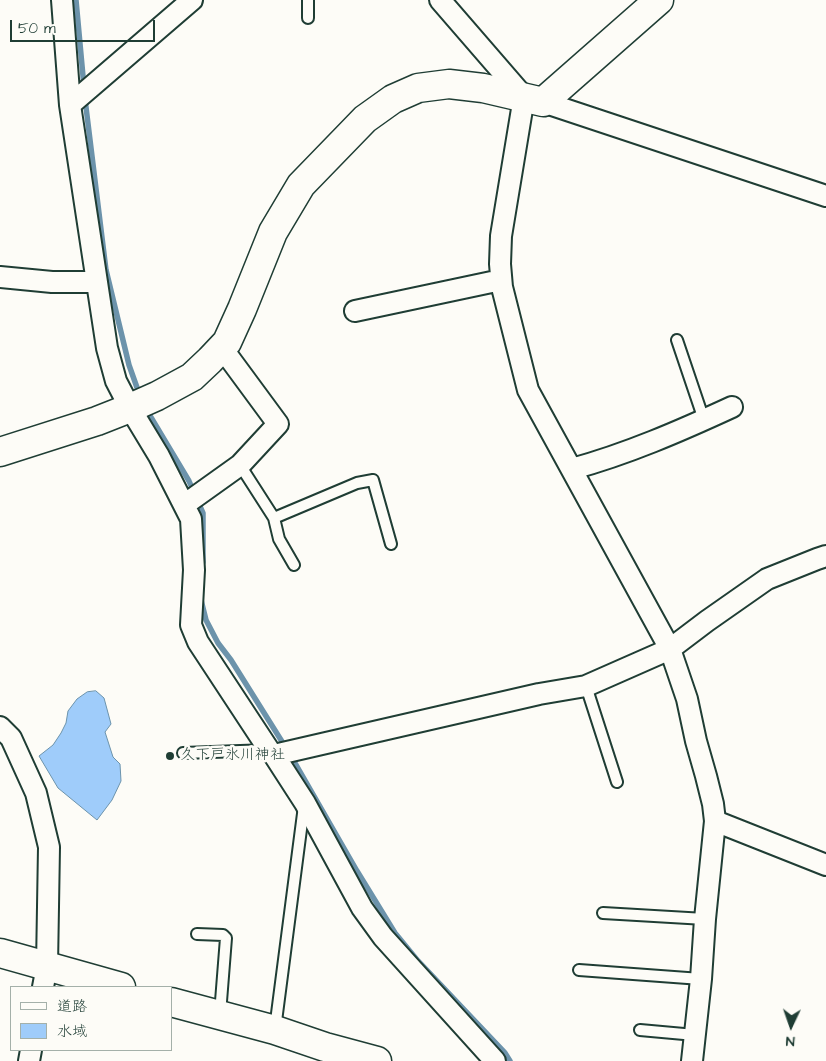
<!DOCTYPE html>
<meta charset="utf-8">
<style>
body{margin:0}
#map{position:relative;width:826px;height:1061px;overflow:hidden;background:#fdfcf7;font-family:"Architects Daughter","Klee One",sans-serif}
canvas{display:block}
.legend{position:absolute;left:10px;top:986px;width:162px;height:65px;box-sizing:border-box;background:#fdfcf7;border:1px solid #a4b0a9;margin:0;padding:6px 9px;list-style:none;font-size:15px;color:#1f3d34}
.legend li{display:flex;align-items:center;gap:10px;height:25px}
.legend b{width:25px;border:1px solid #a4b0a9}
.north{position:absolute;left:766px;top:1001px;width:50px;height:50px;-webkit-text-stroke:4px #fdfcf7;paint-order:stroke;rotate:183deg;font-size:14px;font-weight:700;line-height:20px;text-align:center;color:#1f3d34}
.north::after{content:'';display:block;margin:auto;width:18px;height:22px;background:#1f3d34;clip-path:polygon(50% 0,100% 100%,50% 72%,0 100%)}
.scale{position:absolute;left:10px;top:20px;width:145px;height:22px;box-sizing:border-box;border:2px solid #1f3d34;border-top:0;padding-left:6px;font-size:15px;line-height:18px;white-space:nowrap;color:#1f3d34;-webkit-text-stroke:4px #fdfcf7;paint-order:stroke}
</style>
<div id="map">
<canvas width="826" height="1061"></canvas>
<ul class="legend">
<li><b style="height:6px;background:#fdfcf7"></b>道路</li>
<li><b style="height:14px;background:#9fccfa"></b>水域</li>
</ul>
<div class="north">N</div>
<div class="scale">50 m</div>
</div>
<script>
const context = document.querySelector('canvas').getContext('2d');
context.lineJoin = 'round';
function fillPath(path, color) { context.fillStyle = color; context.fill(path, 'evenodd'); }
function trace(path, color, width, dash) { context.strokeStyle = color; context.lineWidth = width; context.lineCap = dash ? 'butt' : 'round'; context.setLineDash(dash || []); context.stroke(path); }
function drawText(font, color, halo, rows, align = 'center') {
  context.font = font + ' "Architects Daughter","Klee One",sans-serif'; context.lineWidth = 5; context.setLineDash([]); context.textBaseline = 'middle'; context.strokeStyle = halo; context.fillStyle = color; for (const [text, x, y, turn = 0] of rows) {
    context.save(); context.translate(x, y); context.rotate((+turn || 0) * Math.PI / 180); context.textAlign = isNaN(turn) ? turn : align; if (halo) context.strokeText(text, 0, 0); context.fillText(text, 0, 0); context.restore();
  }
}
const water = new Path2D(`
 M96,691l8,7 7,26 -6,8 8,25 7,7 1,17 -9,19 -15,20 -39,-32 -19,-32 14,-11 8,-12 5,-10 2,-12 9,-12 10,-7z`);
const stream = new Path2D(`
 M76,0l8,87
 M85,99l21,171 23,95 11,31
 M146,409l43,72 14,32v49
 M200,596l6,24 12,23 13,17 55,88
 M291,756l66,115 38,62 23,28 87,92 5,8`);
const lane = new Path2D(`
 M308,0v18
 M677,340l27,80
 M240,465l34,53 5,21 15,26
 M274,518l83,-35 16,-3 18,64
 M586,686l31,96
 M183,753l86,-3
 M603,913l102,6
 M197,934l26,1 3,3 -6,76
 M579,970l122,9
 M275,1029l29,-223
 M640,1030l55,5`);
const street = new Path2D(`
 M62,0l8,105 37,243 9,33 14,27 29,48 32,63 3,51 -3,55 7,17 71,108 5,5 31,48 57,105 21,29 112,124
 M440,0l84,97 -23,139 -1,28 2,23 26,103 142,259 17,50 9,42 10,35 7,28 2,17 -10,98 -4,60 -9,82
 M543,102l283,94
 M70,105l122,-105
 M0,277l52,5h45
 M355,311l146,-31
 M572,469c55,-15 108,-38 160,-62
 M184,505l56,-40 38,-41 -56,-76
 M0,727l11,11 25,55 13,54 -2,119 -4,21
 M274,755l265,-61 47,-8 84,-37 37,-28 60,-42 50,-20 9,-3
 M715,821l111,44
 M29,1061l2,-11`);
const secondary = new Path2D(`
 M0,452l97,-31 33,-13 27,-12 35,-19 18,-17 17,-18 15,-33 31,-77 28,-47 64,-66 28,-20 25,-11 31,-4 34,4 60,14 116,-102
 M0,953l121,34
 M171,1002l104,28 50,17 52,14`);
const markers = [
 [170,756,5,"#1f3d34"]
];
const poiNames = [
 ["久下戸氷川神社",180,756]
];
fillPath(water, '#9fccfa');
trace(water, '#6c93ab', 1);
trace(stream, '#6c93ab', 5.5);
trace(lane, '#1f3d34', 14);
trace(street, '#1f3d34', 24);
trace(secondary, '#1f3d34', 31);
trace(lane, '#fdfcf7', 10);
trace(street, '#fdfcf7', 20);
trace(secondary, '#fdfcf7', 28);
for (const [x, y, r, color] of markers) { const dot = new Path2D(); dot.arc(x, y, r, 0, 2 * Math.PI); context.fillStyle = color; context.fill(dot); trace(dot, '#fdfcf7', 2); }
drawText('15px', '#1f3d34', '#fdfcf7', poiNames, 'left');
</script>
